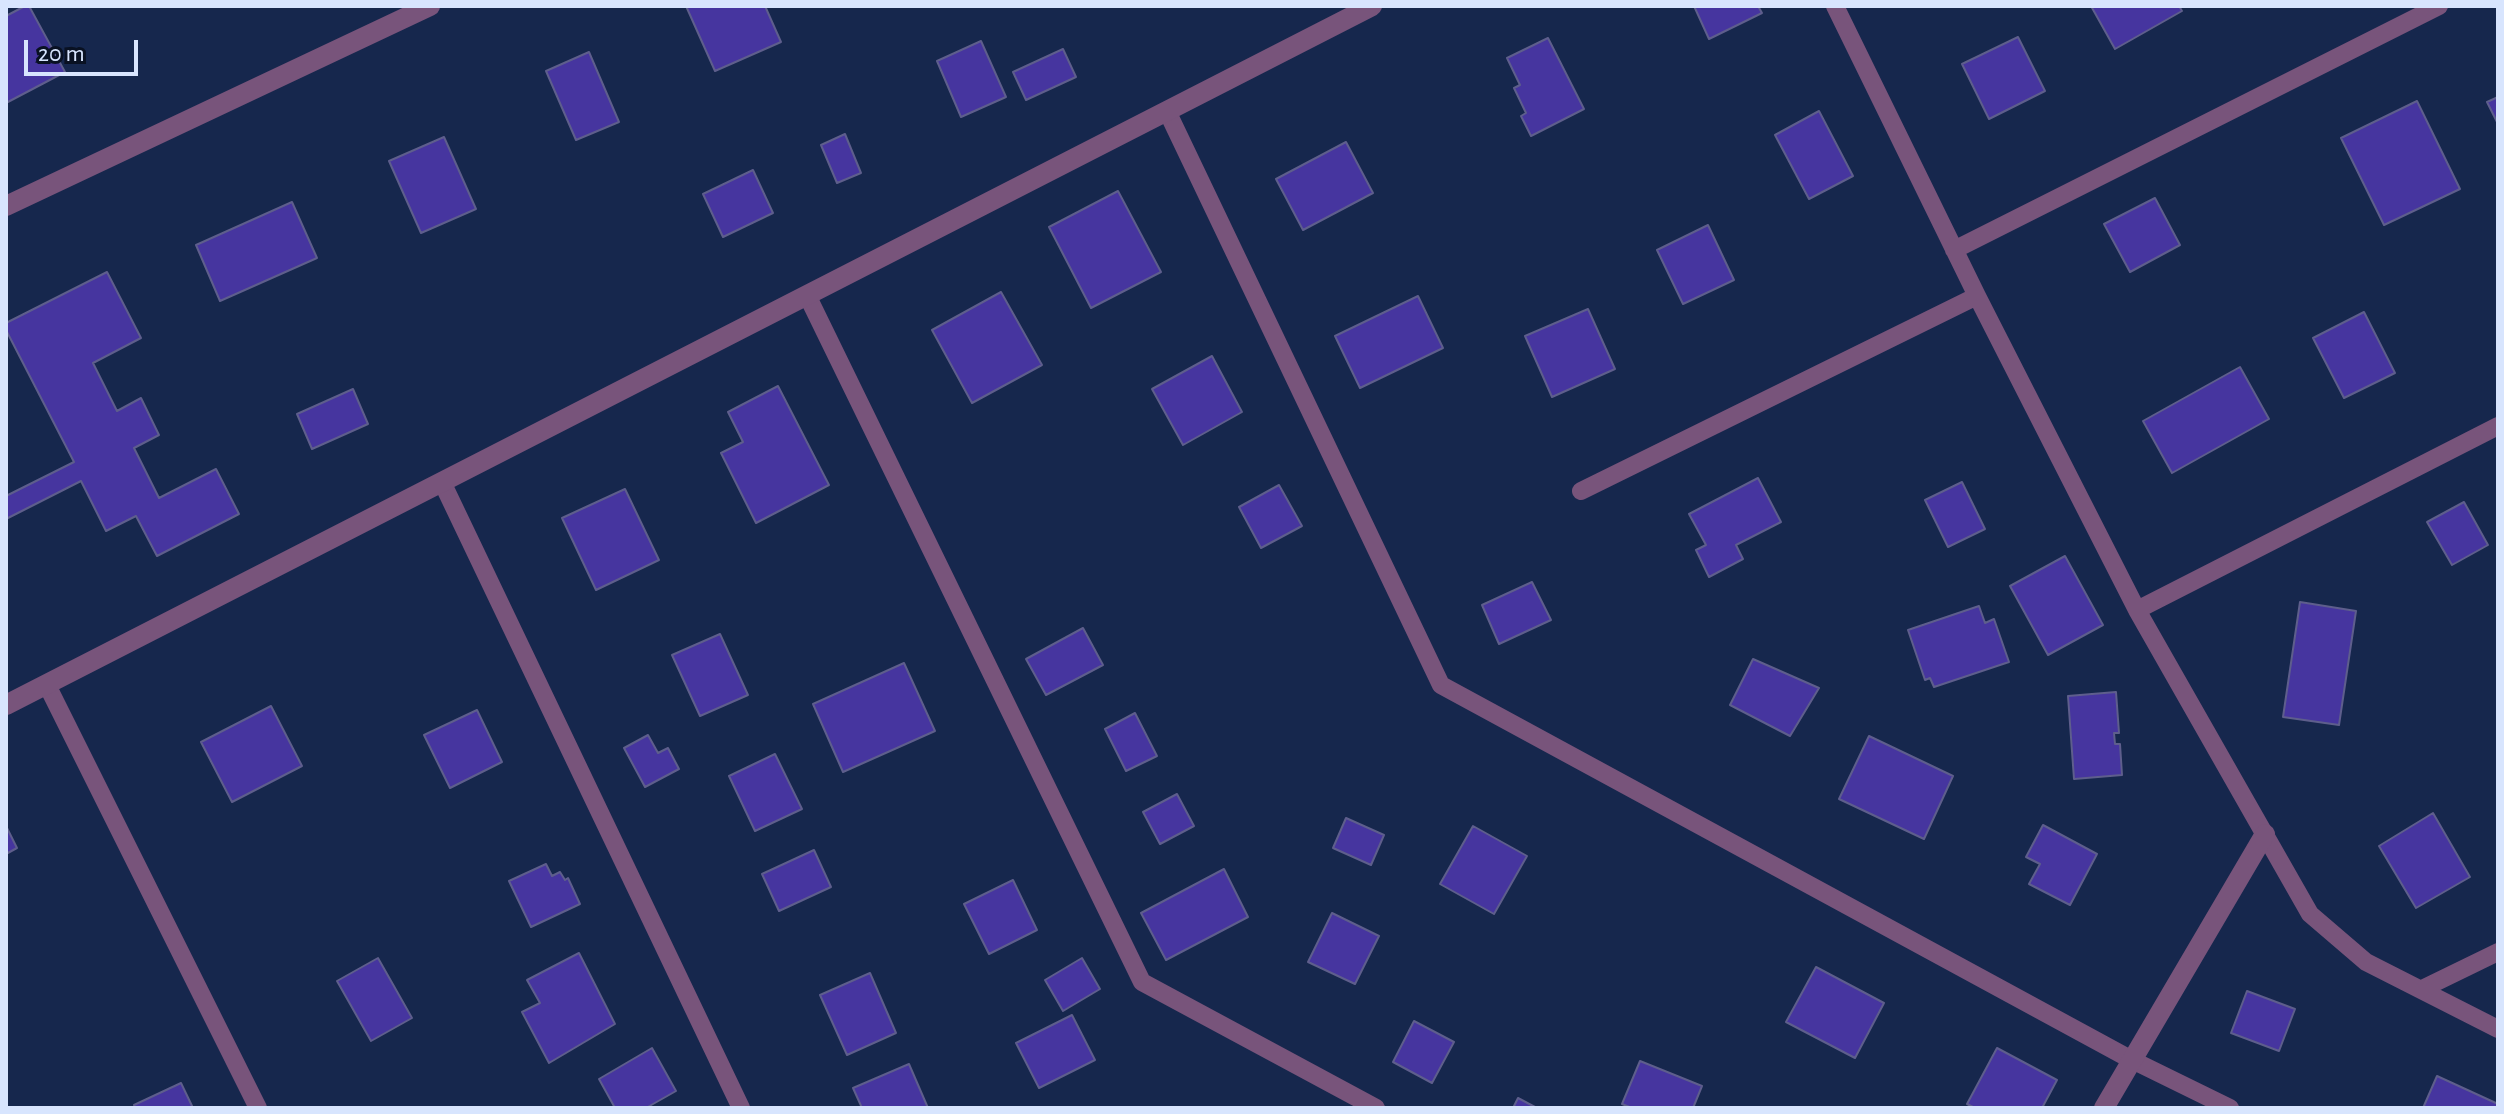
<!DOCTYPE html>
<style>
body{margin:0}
#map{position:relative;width:2504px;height:1114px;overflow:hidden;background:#16274d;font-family:"Alegreya Sans",sans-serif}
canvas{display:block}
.frame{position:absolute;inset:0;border:8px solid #d8e5fe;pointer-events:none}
.scale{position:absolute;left:24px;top:40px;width:114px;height:36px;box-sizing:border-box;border:4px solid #d8e5fe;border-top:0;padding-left:10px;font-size:24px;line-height:28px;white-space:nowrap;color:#d8e5fe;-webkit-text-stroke:6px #091122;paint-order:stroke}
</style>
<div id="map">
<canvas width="2504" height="1114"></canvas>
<div class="frame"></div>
<div class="scale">20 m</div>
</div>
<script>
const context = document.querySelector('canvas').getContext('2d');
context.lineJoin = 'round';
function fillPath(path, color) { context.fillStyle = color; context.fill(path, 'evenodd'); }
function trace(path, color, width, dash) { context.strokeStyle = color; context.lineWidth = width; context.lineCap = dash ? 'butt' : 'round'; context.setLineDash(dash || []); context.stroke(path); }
const building = new Path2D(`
 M25,6h4l36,66 -59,31v-87z
 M686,6h79l16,36 -66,29z
 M1694,6h64l4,7 -53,26z
 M2091,6h88l3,5 -67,38z
 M2018,37l27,54 -56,28 -27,-55z
 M1548,38l36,71 -53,27 -10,-20 5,-3 -12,-25 6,-3 -13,-27z
 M981,41l25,56 -45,20 -24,-56z
 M1063,49l13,28 -50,23 -13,-28z
 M589,52l30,70 -43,18 -30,-69z
 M2498,97v27l-11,-22z
 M2417,101l43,88 -76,36 -43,-87z
 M1819,111l34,65 -44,23 -34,-64z
 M845,134l16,39 -24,10 -16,-38z
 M444,137l32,72 -55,24 -32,-72z
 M1346,142l27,51 -70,37 -27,-51z
 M753,170l20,43 -50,24 -20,-43z
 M1118,191l43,81 -70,36 -42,-81z
 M2155,198l25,47 -50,27 -26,-48z
 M292,202l25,56 -97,43 -24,-56z
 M1708,225l26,55 -51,24 -26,-54z
 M107,272l34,66 -48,25 24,48 24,-13 18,37 -25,13 25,50 57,-29 23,45 -82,42 -21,-40 -30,15 -25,-50 -75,38v-23l68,-34 -68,-132v-7z
 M1001,292l41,73 -70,38 -40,-73z
 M1418,296l25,52 -83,40 -25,-52z
 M1588,309l27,60 -63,28 -27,-61z
 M2364,312l31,61 -51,25 -31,-60z
 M1212,356l30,56 -59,33 -31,-56z
 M2240,367l29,52 -97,54 -29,-52z
 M778,386l51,99 -73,38 -35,-70 22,-11 -15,-30z
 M353,389l15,35 -56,25 -15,-35z
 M1758,478l23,44 -45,23 7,14 -34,18 -13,-27 10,-5 -17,-31z
 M1962,482l23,47 -37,18 -23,-47z
 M1279,485l23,41 -41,22 -22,-41z
 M625,489l34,71 -63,30 -34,-72z
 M2464,502l24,43 -36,20 -25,-43z
 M2065,556l38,69 -55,30 -38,-69z
 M1532,582l19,38 -52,24 -17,-39z
 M2300,602l56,9 -17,114 -56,-8z
 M1979,606l6,17 9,-4 15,43 -75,25 -4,-9 -5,2 -17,-50z
 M1083,628l20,37 -57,30 -20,-36z
 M720,634l28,61 -48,21 -28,-61z
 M1753,659l66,29 -29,48 -60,-31z
 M904,663l31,68 -92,41 -30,-68z
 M2116,692l3,41h-5l1,11h5l2,31 -48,4 -6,-83z
 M271,706l31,60 -70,36 -31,-60z
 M477,710l25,52 -52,26 -26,-53z
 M1135,713l22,43 -31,15 -21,-42z
 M648,735l10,18 10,-5 11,21 -34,18 -21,-39z
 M1869,736l84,40 -29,63 -85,-40z
 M775,754l27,55 -47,22 -26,-55z
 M1177,794l17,32 -34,18 -17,-32z
 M2433,813l37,64 -54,31 -37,-62z
 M1346,818l38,17 -13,30 -38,-17z
 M2043,825l54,29 -27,51 -41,-21 11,-20 -14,-7z
 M6,826l11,22 -11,6z
 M1473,826l54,30 -33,58 -54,-30z
 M814,850l17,37 -52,24 -17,-37z
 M546,864l6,12 8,-4 5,8 3,-2 12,26 -49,23 -22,-46z
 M1224,869l24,48 -82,43 -25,-47z
 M1013,880l24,50 -48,24 -25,-50z
 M1332,913l47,23 -24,48 -47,-22z
 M579,953l36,71 -66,39 -27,-51 18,-9 -13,-23z
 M378,958l34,60 -41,23 -34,-60z
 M1082,958l18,31 -37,22 -18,-31z
 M1816,967l68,36 -29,55 -69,-36z
 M870,973l26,60 -49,22 -27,-60z
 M2247,991l48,18 -16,42 -48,-18z
 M1072,1015l23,45 -56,28 -23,-45z
 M1414,1021l40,21 -22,41 -39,-21z
 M652,1048l24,43 -30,17h-31l-16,-29z
 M1997,1048l60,32 -15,28h-67l-8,-4z
 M1640,1061l62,25 -9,22h-61l-10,-4z
 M909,1064l19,44h-66l-9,-20z
 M2437,1076l61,28v4h-75z
 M181,1083l12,25h-58l-1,-3z
 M1518,1098l17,9 -1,1h-21z`);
const lane = new Path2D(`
 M1835,6l142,290 160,314 173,304 56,48 132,67
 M1167,111l274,574 689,374 100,49
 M1954,250l485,-244
 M807,295l335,687 234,126
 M442,482l299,626
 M1581,491l396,-195
 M2137,610l361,-184
 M47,685l211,423
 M2422,989l76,-37`);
const street = new Path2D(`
 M6,206l424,-200
 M6,705l1366,-699
 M2104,1108l161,-274`);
fillPath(building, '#46359f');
trace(building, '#5e5e8c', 2);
trace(lane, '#78547b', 18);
trace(street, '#78547b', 20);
</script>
